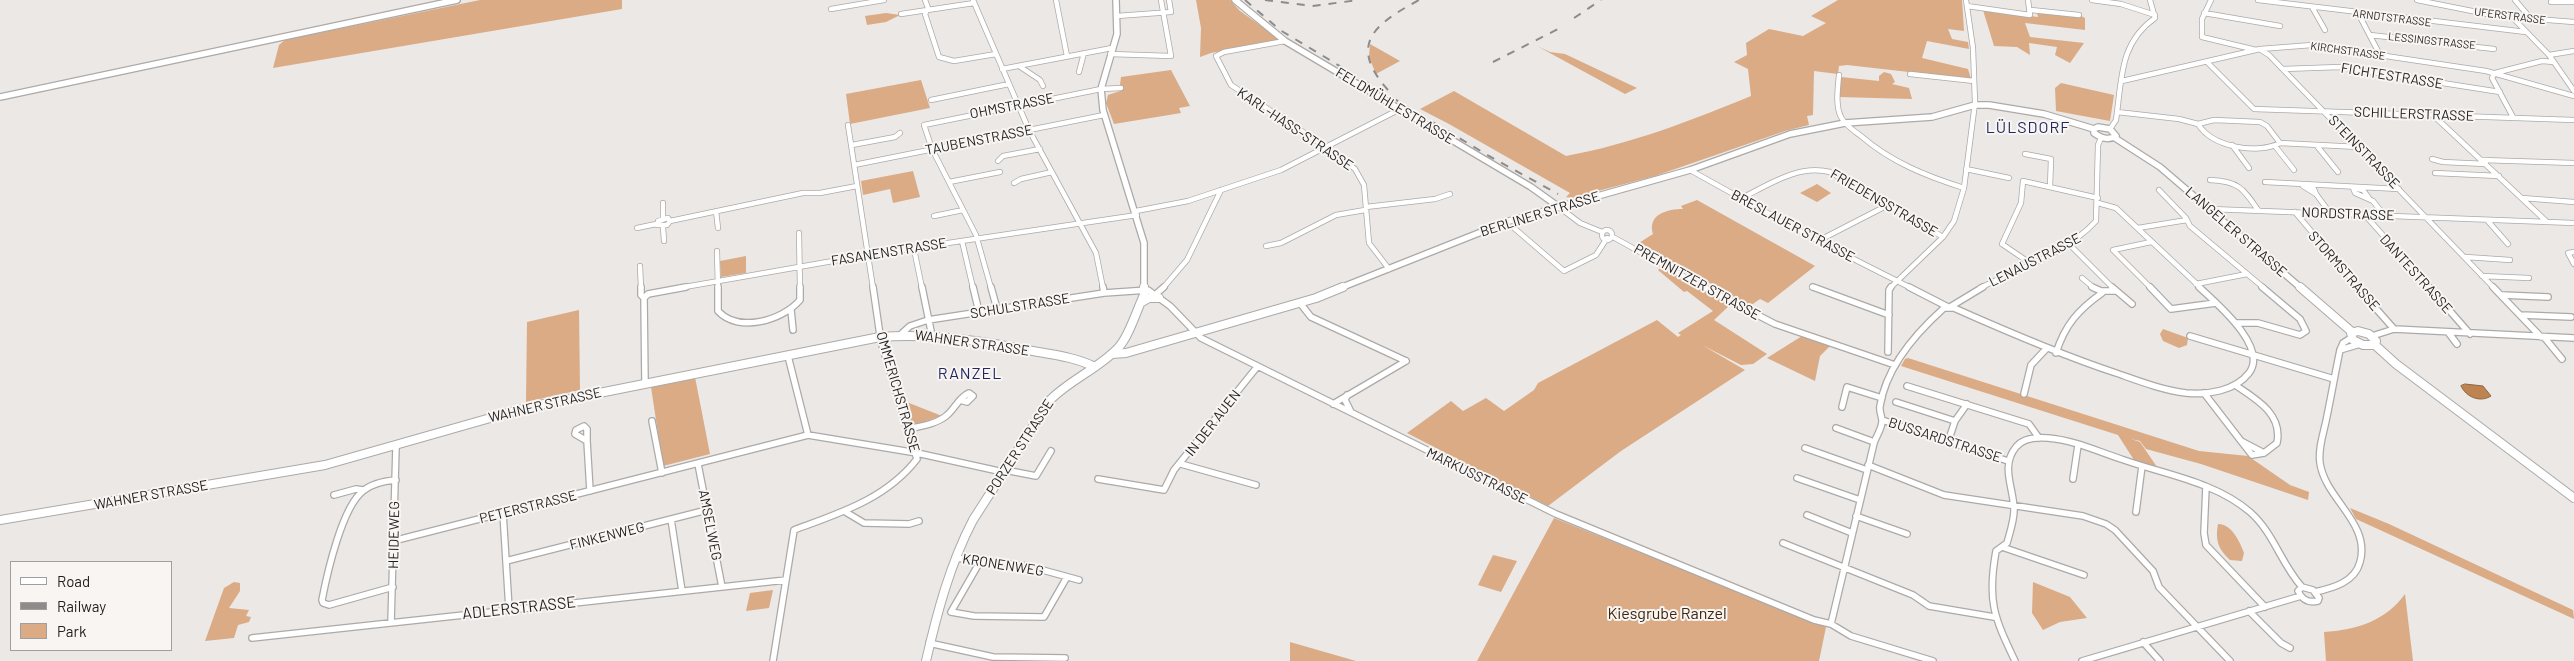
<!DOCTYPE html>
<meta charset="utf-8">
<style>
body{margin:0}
#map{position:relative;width:2574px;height:661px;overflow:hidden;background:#ebe8e6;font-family:Barlow,sans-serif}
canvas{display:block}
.legend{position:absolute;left:10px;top:561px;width:162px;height:90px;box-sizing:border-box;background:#f8f5f3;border:1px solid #a19f9e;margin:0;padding:6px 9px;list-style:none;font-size:15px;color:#1f1e1e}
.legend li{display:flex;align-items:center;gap:10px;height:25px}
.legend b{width:25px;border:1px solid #a19f9e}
</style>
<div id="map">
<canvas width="2574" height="661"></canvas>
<ul class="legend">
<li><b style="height:6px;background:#fff"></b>Road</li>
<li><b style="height:6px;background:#8e8c8b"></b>Railway</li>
<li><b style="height:14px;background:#daab84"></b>Park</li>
</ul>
</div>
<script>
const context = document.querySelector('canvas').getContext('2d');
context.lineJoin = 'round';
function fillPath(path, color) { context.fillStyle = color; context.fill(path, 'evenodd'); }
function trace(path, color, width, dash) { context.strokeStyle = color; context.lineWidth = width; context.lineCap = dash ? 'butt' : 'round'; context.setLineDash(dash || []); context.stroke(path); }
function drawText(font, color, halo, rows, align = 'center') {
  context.font = font + ' Barlow,sans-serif'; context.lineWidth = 4; context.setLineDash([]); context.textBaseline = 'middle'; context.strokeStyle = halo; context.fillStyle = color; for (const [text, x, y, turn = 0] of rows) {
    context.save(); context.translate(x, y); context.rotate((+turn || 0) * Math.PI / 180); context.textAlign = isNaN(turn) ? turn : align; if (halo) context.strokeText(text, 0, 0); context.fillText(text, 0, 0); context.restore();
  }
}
const green = new Path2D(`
 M480,0h142v9l-349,59 6,-23 6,-5z
 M1196,0h34l10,11 38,27 -1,2 -66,13 -11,4 1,-29z
 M1838,0h124l2,31 -16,-2 4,10 16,3 1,7 -42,-8 -5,17 46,11 3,10 -124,-14 -8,1 -1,8 -24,-3 -1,44 -6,1 2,9 -24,6 -130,45 -84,22 -5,-1 4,-4 -121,-69 -29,-15 34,-18 112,65c65,-12 124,-35 185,-60l-3,-27 -14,-7 13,-7 -1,-12 23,-14 34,7 23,-13 -15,-7z
 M1983,10l55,7 -1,-5 44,4 4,2v12l-60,-7 5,14 54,6 -14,20 -15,-8 2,-8 -28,-4 1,12 -13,-8 -23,-1z
 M886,13l14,2 -14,7 -19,3 -2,-9z
 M1370,44l30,17 -24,13 -7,-17z
 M1537,46l13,6 15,2 72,34 -12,6z
 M1171,70l19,36 -11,2 2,5 -67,11 -8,-21 2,-8 15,-5 -3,-5 1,-8z
 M1884,72l7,2 4,8 -3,2 17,4 3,11 -73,-2 2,-20 38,4v-5z
 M921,80l9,28 -80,16 -4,-30z
 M2061,83l53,12 -4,26 -54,-10 -1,-23z
 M913,171l7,26 -27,6 -3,-14 -27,6 -2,-14z
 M1817,184l14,9 -14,9 -17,-9z
 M1697,200l118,66 -47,37 -8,-4 -10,7 -111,-63 14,-9c-6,-20 15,-25 30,-25l-2,-3z
 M746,256v17l-25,4 -1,-16z
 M1663,266l68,38 -17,16 53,34 -14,10 -12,1 -39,-20 43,25 -124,81 -73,55 -141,-73 44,-32 12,10 23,-13 18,13 30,-21 4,-7 119,-63 21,17 3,-2 -3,-2 35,-22 -26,-20 -3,1 -26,-22z
 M579,310l1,80 -54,12 1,-80z
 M2163,329l25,9 -1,7 -8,3 -16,-7 -3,-7z
 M1802,336l28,10 -10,10 -5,25 -48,-23z
 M1908,358l291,93 49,5 42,29 19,7 -1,8 -107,-36 -55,-15 -6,-8 -9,-2 9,3 17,25 -23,-7 -16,-25 -217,-69 4,-7z
 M695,377l15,77 -47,12 -12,-79z
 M904,401l38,15 -30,9z
 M2350,508l39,16 184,86 1,9 -218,-100z
 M1554,518l272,109 -7,34h-342z
 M2218,524c14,0 22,18 26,29l-2,8 -12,-1c-12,-11 -15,-20 -12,-36z
 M1493,555l24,6 -16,31 -23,-7z
 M234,582l6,1v8l-11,17 20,2 -3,6 5,1 -2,5 -11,3 -4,13 -29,3 19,-53z
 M2033,582l37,15 17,21 -27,4 -17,8 -11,-17z
 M773,590l-4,18 -23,3 4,-18z
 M2405,594l8,67h-87l-2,-29c32,-2 62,-11 81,-38z
 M1290,642l66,19h-66z`);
const water = new Path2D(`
 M2465,384l18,2 8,10c-11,7 -25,1 -30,-10z`);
const streetFar1 = new Path2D(`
 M925,0l3,8 -3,6 14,43 15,4 42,-7
 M973,0l56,130 67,123 7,35
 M1056,0l11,56
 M2092,0l29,4 34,11
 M2211,0l-9,19v18l54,13
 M2258,0l268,32
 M2417,0l80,16 77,6
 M2515,0l17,20
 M2551,2h23
 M1967,6l63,9 -2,-15
 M2312,7l13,23
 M831,9l53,-9
 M2031,10l48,5
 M2204,13l76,13
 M2358,13l22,42
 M901,14l73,-11
 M1117,16l54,-4 -2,-12
 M2513,18l36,37 25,36
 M2370,35l124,14
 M1285,41l-61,11 -8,4 15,29 95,62 29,22 9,16 5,58 20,26
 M2261,50l8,5 225,233
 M1110,54l61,2 -10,-56
 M2549,55l25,-4
 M2208,63l46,46 320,11
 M1019,66l21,14 3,6
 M1002,69l110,-21
 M2283,69l57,-2 160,25
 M1079,72l5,-19
 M2495,73l47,-12 12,1
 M1910,74l64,7
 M2494,74l-2,4 21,39
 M1839,75c-1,13 -4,30 2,42 4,8 13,14 20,19 30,26 65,40 103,52
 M2122,81l138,-32 52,-4 174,26 88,25
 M931,100l78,-16
 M2117,112l62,7 19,5
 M2433,115l114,107
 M2214,120l46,2 7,4 13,17c-23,12 -68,4 -82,-19z
 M848,125l25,163
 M2110,129l6,-9c6,-40 3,-77 39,-102l-5,-18
 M2280,143l79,4
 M852,145l43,-8 5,-4
 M2232,145l17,23
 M2275,146l19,24
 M2317,146l21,26
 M2025,154l26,5 -1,28
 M2432,159l11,3 43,2
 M2482,160l92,3
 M998,161l5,-5 37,-7
 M854,165l250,-50
 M1966,169l43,9
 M1690,170l128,71 93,47
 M2435,173l64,3
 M2210,180c28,1 33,8 48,30
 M949,182l51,-10
 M2265,182l134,7
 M1014,183l7,-4 31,-7
 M2306,184l7,3 3,7 -13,-8z
 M2159,190l27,28 4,8 74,62
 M2316,194l14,19
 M2369,198l-6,-8 -10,-2 2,5 18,8 11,14
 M2522,198l52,4
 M1740,199c28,-14 58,-35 90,-27l113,65
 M663,203v16
 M2098,203l18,5 85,80
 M1366,207l69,-8 15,-5
 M1559,207l21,16 22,9
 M2210,209l364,14
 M716,211l2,17
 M1136,211l52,-10 93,-31 119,-61
 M2295,212l64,76
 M2364,214l66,74
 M934,216l29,-6
 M668,218l2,3 -3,4h-10l1,-4z
 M2487,220l21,24
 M670,221l133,-28h17l37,-7
 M663,227l1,14
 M637,228l19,-4
 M1514,228l50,43 32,-16 11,-17
 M2138,228l49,-8
 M1602 235a5 5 0 1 1 10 0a5 5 0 1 1-10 0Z
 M799,233l1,55
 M1613,237l92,51
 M962,241l11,47
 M1818,241l68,-35
 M2068,243l45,45
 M1266,246l15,-3 55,-28 29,-5
 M914,249l8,39
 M717,251l1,37
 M2574,252l-6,1 6,11
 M2466,257l44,3
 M2030,263l-28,-19 19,-41 2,-22 75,17
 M640,266l1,22
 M2482,276l47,2
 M2082,278l12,10
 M2196,284l51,-10
 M1812,287l4,1
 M679,288l188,-33 270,-40
 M991,288l-15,-53 -44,-86 -8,-24 177,-36 20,-1
 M1163,288l24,-28 34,-70
 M1890,288l53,-51 11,-16 10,-33 11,-85 -2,-55 -7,-48
 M1980,288c38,-19 87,-35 116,-67l2,-76 3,-7
 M2151,288l-38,-38 38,-8`);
const street = new Path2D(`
 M641,287v8l3,3 1,85
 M718,287v24c20,22 64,10 82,-11v-13
 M922,287l10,49
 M973,287l6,25
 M991,287l6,22
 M1103,287l1,6
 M1703,287l72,37 120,41
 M1813,287l76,28
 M1909,287l39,20
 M2092,287l9,4h15
 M2112,287l20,17
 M2150,287l21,22 45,-6
 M2357,287l37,42
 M2429,287l41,47
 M2493,287l48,50
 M1156,294l8,-7
 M2502,295l46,2
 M644,298l4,-4 38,-7
 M1300,303l11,14 95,44
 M1950,307l33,-20
 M791,310l2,20
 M2521,315l50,2
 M2237,323h21l42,12 6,-4 -6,-12 -38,-32
 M2448,332l9,12
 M900,335l10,-9 18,-6 176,-27 44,-3 22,16 31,32 355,176 258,106 17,4 20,12 82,25
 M2190,336l144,43
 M2372,336l22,-7 180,9
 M2544,337l18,22
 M2340,350l20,-6
 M1888,352l1,-62 2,-3
 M2056,353c9,-28 22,-43 46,-60
 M788,356l20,79
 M2235,385c21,14 48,29 42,58l-13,10
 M1907,386l122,38 10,14
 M2204,393l37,48
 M2024,394l7,-29 15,-16
 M1347,395l-2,5 6,12
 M1896,402l59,19
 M1333,404l73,-43
 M1842,407l5,-20 35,11
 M1882,420l126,41
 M652,421l10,52
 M584,426l3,3v12l-12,-7 1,-4z
 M1836,428l38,14
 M908,429c13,-3 28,-5 38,-13 9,-7 12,-18 23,-23l4,3 -6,6 -7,-2
 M587,441l3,50
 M2241,441l23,12 -12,2z
 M1948,442l7,-21 12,-17
 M1805,448l62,22
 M698,464l24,123
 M1181,464l75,21
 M1868,465l76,30 139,21 23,8 9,6 38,41 6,16 71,74
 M1005,470l31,6 15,-25
 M1797,478l63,22
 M1098,479l66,11 10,-20 83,-103
 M2073,479l5,-34
 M2206,487l-2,46 2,12 59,62
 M334,495l22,-6 7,1
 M844,511l20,12 45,1 10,-3
 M2136,512l6,-46
 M503,513l6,96
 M1807,515l45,18
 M1856,516l51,18
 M671,519l11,72
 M393,541l415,-106 109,18 86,19
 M1783,543l130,52 16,11 65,11
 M2002,547l82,28
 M955,558l73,8 51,14
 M981,560l-30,52 23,4 70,1 23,-40
 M506,561l201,-51
 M393,587l-64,18 -6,-2 -1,-3c5,-26 20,-93 41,-109 9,-8 21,-10 33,-11
 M2302,587l11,3 6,8 -1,3c-9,2 -16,-1 -20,-10z
 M2315,592c18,-4 40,-10 45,-30 11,-39 -35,-63 -40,-99 -2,-14 3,-28 6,-42 5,-24 9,-47 14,-71l3,-7 8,-5
 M2249,611l32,32 9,5
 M391,623l5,-176
 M1831,624l43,-181c2,-7 8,-14 8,-22 0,-5 -3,-9 -2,-15 6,-38 36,-73 64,-98h10c54,24 107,47 162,65 23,8 46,17 70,20 22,2 49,-2 63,-20 20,-26 -33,-70 -50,-86
 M252,638l534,-58
 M2143,642l17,19
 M929,643l64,14 72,1
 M773,661l21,-131c46,-17 92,-31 123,-71l-36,-117 -8,-55
 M2015,661c-21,-44 -28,-60 -19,-110l11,-8c3,-11 7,-22 7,-33 0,-21 -14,-44 2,-63 7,-9 21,-10 32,-9 26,2 51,14 76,22 43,15 91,22 126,52 24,21 31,52 52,75
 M2082,661l219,-65`);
const secondaryFar1 = new Path2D(`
 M1116,0l1,34 -16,55 2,21 41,133v45
 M1235,0l50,41 246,146 28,20
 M0,97l457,-97
 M2098,127l12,2 6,7c-8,5 -15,2 -22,-3v-4z
 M2115,138l45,29 141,121
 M1340,288l169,-67 181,-51 100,-36 55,-11 87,-6 43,-12h14l55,9 50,15`);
const secondary = new Path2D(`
 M2300,287l52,45
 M1142,302l7,-4h10
 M2358,331l11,3 7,7 -1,4h-12l-10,-5 -2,-7z
 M2375,345l21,19 178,134
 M1112,354l14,-1 190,-55 27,-11
 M0,520l325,-55 204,-58 351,-70c52,-4 102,4 153,14 21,4 41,6 60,15
 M926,661c11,-48 24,-97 47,-141l77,-120c21,-21 48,-31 68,-52 11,-11 19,-39 26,-53v-8`);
const rail = new Path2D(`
 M1245,0l35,30 209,126 69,38
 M1265,0l47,6 47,-6
 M1574,18l27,-18
 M1493,62l67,-34
 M1388,90c-41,-46 -13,-66 31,-90`);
const farStreetnames = [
 ["UFERSTRASSE",2510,16,7],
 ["ARNDTSTRASSE",2392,18,7],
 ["LESSINGSTRASSE",2432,41,6],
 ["KIRCHSTRASSE",2348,51,8]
];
const streetNames = [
 ["FICHTESTRASSE",2392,76,9],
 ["OHMSTRASSE",1012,106,-11],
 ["FELDMÜHLESTRASSE",1395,106,31],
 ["SCHILLERSTRASSE",2414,114,2],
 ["KARL-HASS-STRASSE",1295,129,34],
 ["TAUBENSTRASSE",979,140,-11],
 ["STEINSTRASSE",2364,152,46],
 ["FRIEDENSSTRASSE",1884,203,30],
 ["BERLINER STRASSE",1540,214,-17],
 ["NORDSTRASSE",2348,214,2],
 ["BRESLAUER STRASSE",1793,226,28],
 ["LANGELER STRASSE",2236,232,41],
 ["FASANENSTRASSE",889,252,-9],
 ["LENAUSTRASSE",2035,260,-27],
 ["STORMSTRASSE",2344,271,49],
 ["DANTESTRASSE",2416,274,48],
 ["PREMNITZER STRASSE",1697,282,29],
 ["SCHULSTRASSE",1020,306,-9],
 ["WAHNER STRASSE",972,343,8],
 ["OMMERICHSTRASSE",898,392,74],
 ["WAHNER STRASSE",545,405,-13],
 ["IN DER AUEN",1213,423,-52],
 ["BUSSARDSTRASSE",1945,440,18],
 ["PORZER STRASSE",1020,447,-57],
 ["MARKUSSTRASSE",1477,476,26],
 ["WAHNER STRASSE",151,495,-10],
 ["PETERSTRASSE",528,507,-14],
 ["AMSELWEG",710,525,79],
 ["HEIDEWEG",394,535,-89],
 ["FINKENWEG",607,536,-14],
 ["KRONENWEG",1003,565,9]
];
const quarterNames = [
 ["LÜLSDORF",2028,128],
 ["RANZEL",970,374]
];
const nearStreetnames = [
 ["ADLERSTRASSE",519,608,-6]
];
const nearParknames = [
 ["Kiesgrube Ranzel",1667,614]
];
fillPath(green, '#daab84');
fillPath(water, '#bd8350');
trace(water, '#8e6541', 1);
trace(streetFar1, '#acaaa8', 6);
trace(street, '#acaaa8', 8);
trace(secondaryFar1, '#acaaa8', 8);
trace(secondary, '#acaaa8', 10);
trace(streetFar1, '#fff', 4.5);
trace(street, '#fff', 5.5);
trace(secondaryFar1, '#fff', 5.5);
trace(secondary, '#fff', 8);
trace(rail, '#8e8c8b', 2, [8, 8]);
drawText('11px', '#1f1e1e', '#f8f5f3', farStreetnames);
drawText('14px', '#1f1e1e', '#f8f5f3', streetNames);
context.letterSpacing = '1px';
drawText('16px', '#222861', '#f8f5f3', quarterNames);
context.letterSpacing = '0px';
drawText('16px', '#1f1e1e', '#f8f5f3', nearStreetnames);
drawText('16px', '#3d250e', '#f8f5f3', nearParknames);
</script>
